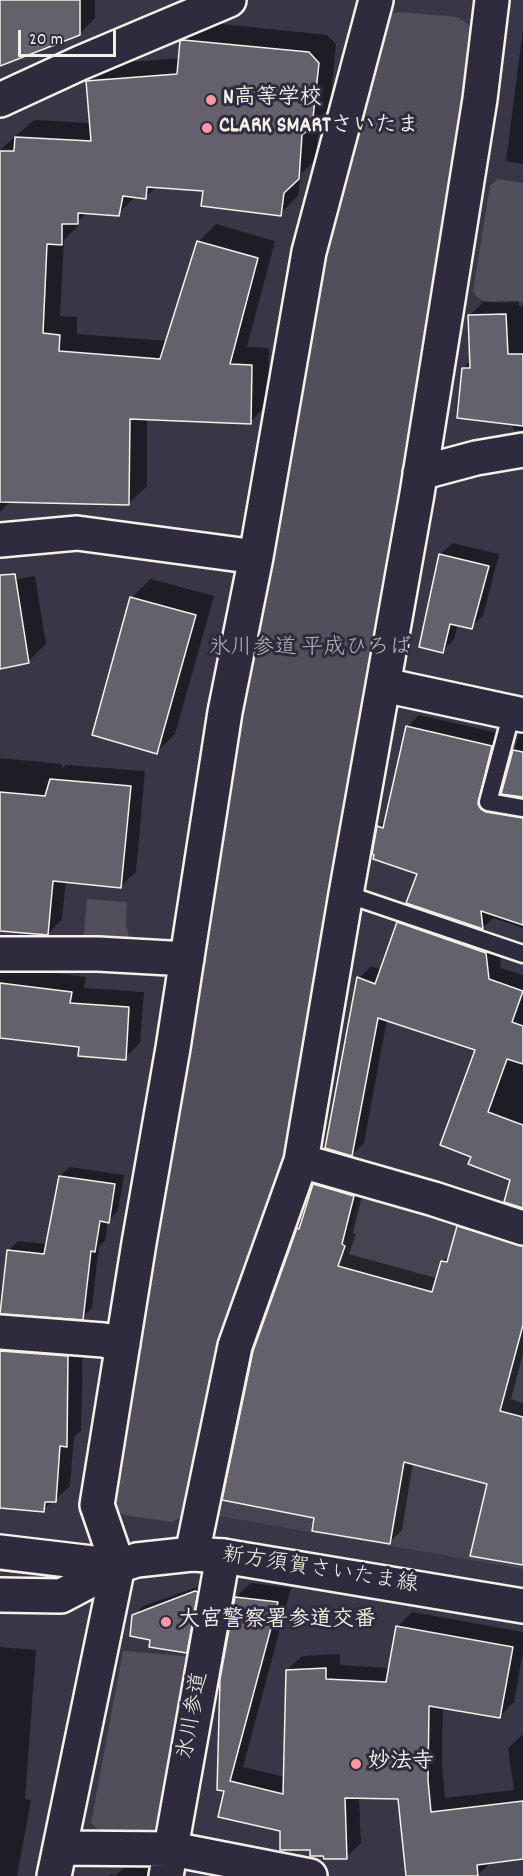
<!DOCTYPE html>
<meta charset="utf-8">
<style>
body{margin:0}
#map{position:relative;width:523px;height:1876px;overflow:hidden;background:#3b3647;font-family:Dekko,sans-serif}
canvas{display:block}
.scale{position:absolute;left:18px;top:30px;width:98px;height:27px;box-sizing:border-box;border:3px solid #f4f1e8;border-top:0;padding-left:8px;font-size:18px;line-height:21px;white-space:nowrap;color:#f4f1e8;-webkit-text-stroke:4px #2f2a3d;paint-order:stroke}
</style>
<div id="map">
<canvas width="523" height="1876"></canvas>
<div class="scale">20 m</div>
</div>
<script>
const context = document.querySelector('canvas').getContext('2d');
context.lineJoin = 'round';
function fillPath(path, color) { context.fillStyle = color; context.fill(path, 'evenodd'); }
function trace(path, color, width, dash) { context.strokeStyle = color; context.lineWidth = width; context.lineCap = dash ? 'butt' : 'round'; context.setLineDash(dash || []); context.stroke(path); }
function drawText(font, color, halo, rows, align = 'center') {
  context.font = font + ' Dekko,"Klee One",sans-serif'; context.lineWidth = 6; context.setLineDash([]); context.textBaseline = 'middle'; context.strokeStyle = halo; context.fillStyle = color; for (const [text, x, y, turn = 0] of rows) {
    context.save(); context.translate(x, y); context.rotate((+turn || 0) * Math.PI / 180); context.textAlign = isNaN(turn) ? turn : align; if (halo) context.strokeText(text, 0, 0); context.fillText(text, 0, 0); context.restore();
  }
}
const built = new Path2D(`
 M361,1188l162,51v330l-311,-54 36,-179 41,-114 58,18z`);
const green = new Path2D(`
 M399,12l58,5c9,5 14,10 16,19l-5,75 -172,994 -23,95 -90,316 -11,6 -48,-7 -10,-6 -4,-46 186,-1098 92,-351z
 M498,179l25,4v119c-16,0 -42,6 -50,-11l17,-105z
 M87,899l40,3 -1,23 5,20 -48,-2z
 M123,1651l72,6 -36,184 -59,-10 -9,-8z`);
const shadow = new Path2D(`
 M0,0h95v18l-16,16 -79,31z
 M202,22l125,13 9,9 -6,64 -11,10 -3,41 -15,15 -3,22 -18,18 -76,-24 -47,-4 -11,11 -10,-1 -18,18 -30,-2 -9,9v4l-15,15 -4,76 17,1v17l91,7 30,-99 18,-18 59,17 -28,106 22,1 -1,56 -18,18 -103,-4v68l-18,17 -120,-3v3l-9,9v-362l34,-30 57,3 -3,-41 18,-18 74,-6 2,-16z
 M523,29v135l-17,-3z
 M519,301v5h4v124h-10v-7l-50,-55 8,-8 -1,-45 13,-13z
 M452,543l47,11 -16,62 -12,11 -13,-3 -4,15 -11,12 -3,-96z
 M35,576l11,68 -18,18 -28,5v-85z
 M151,579l63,17 -39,138 -19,19 -24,-156z
 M419,715l84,19 -13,59 33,12v123l-30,-10 -10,10 -64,-55 -41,-46 9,-9 20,-91z
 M523,729v68l-20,-5 16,-58z
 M0,758l62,6v4l4,-3 79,6 -9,101 -15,14 -55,-5 -4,38 -14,15 -48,-4z
 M410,911l88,30 3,27 22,7v232l-11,-28 -40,-23 5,-107 -90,-30 -23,124 -12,12 7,-177 12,-12 10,4 17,-47zM366,979l17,6 -1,3 -16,-6z
 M0,966l86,11 -2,11 60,4 -4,51 -15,15 -44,-12 -81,-10z
 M70,1167l54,8 -6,36 -10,10 -3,20 -6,5 -7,62 -10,10 -74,-67 10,-10 30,3 12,-68z
 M326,1173l39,11 -12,49 3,1 -7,20 87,24 6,-16 10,-10 7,-25 12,-12 52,17v122l-12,45 12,4v161l-34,-81 -76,-20 -11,67 -12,12 -75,-25 -17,-288 4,-3 12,-41z
 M0,1334l83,7 -2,90 -7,6 -4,49 -27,24 -43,-4z
 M251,1583l40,5 -48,179 42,10 2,-107 15,-14 38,-2v11l50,3 7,-41 15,-15 111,20v20l-9,50 -15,15 -56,-10 -1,58 3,33 69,-8 -6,-42 15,-14v123l-31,4 -14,14 -71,1 -8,-78 -40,-1 2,46 -15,14 -22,-3 -12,-5 -31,-19 -55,-41 10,-192z
 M206,1584l-10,57 -10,10 -35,-12 -17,-23 9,-10z
 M0,1647l36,3 -11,149 6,1 -14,76h-17z
 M135,1858l26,5v13h-52l1,-2 5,2z`);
const building = new Path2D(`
 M0,0h80v35l-80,31z
 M183,40l126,12 10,11 -7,64 -10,8 -3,44 -15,14 -3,23 -80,-10 2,-15 -56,-4 -1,12 -23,-3 -4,20 -41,-3v11h-16v21l-15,-1 -4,89 17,2 -1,16 101,8 37,-118 61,17 -28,106 22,1 -1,59 -121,-5 -1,86 -129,-3v-351h14l1,-14 76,4 -5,-60 91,-7 3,-33z
 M506,314l2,40h15v72l-66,-8 5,-50h8l-2,-53z
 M439,554l50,12 -17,63 -22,-5 -7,29 -24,-6z
 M15,574l14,89 -29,6v-94z
 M130,597l66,18 -39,139 -65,-19z
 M406,726l86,20 -14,58 3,5 5,3 37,6v107l-42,-14 2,18 -77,-26 11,-29 -44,-15 1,-4 -2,-1 5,-28 6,2z
 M513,750l10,2v45l-22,-3z
 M50,779l81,7 -10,102 -68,-7 -5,54 -48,-4v-139l45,4z
 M397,922l89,31 3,26 34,12 -11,31 11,4v38l-16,-5 -19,53 35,13v83l-19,-6 6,-22 -42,-16 3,-7 -31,-12 35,-95 -97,-32 -26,138 -27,-8 32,-171 18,7z
 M0,983l72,9 -2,11 59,4 -3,53 -48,-4 1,-9 -79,-9z
 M59,1176l56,8 -6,39 -9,-2 -5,31 -4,-1 -8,69 -83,-6 7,-64 37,4z
 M313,1184l41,12 -12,48 3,2 -7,20 94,26 9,-31 6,1 10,-36 66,20v79l-23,86 23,6v148l-53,-9 17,-72 -83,-22 -14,82 -78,-13 2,-13 -92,-18 31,-149 44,-123 2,1z
 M0,1351l68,5 -1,91 -7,-1 -4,56h-11l-1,10 -44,-4z
 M195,1591l3,1 -11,61 -38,-6 1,-7 -20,-4 2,-21z
 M235,1597l43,5 -48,179 53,13 3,-124 40,-2v11l60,3 10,-56 117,21 -13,71 -71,-12 -1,74 3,32 92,-11v58l-46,6 1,11h-72l-8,-77 -53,-1 2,61h-23l-1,-3h-13v-6h-30v-19l-62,-14 6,-26 -7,-1 3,-111z`);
const lane = new Path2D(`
 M512,712l-24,90 35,6
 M346,894l177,60`);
const street = new Path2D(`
 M0,100l80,-37 149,-63
 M420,473l56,-15 47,-8
 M0,540l77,-7 179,24
 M384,685l139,30
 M0,954h98l89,5
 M301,1161l133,38 89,29
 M0,1332l103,8 20,4
 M192,1554l43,-208 66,-185 45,-267 71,-400 63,-395 12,-99
 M60,1848l112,1 138,27
 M54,1876l64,-310 -21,-61 42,-262 34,-195 52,-336 31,-155 53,-305 67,-252
 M166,1876l57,-320`);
const secondary = new Path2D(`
 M0,1552l118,14
 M0,1595l61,1 57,-30 19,-6 55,-6 31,2 300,50`);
const markers = [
 [211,100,6,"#ff9aa2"],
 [207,128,6,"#ff9aa2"],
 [166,1622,6,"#ff9aa2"],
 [356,1764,6,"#ff9aa2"]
];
const poiNames = [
 ["N高等学校",223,100],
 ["CLARK SMARTさいたま",219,128],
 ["大宮警察署参道交番",178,1622],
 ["妙法寺",368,1764]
];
const parkNames = [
 ["氷川参道 平成ひろば",310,650]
];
const streetNames = [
 ["新方須賀さいたま線",320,1572,9],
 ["氷川参道",195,1716,-80]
];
fillPath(built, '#484352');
fillPath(green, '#534e5c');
fillPath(shadow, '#0007');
fillPath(building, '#65616c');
trace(building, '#f4f1e8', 1.5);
trace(lane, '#f4f1e8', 21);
trace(street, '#f4f1e8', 38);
trace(secondary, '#f4f1e8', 38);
trace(lane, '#2f2a3d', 16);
trace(street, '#2f2a3d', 33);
trace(secondary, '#2f2a3d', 33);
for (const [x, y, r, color] of markers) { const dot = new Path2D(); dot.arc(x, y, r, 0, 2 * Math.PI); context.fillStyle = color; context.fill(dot); trace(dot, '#2f2a3d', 2); }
drawText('bold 22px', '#f4f1e8', '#2f2a3d', poiNames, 'left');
drawText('22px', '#bcb8b7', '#2f2a3d', parkNames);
drawText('22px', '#f4f1e8', '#2f2a3d', streetNames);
</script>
